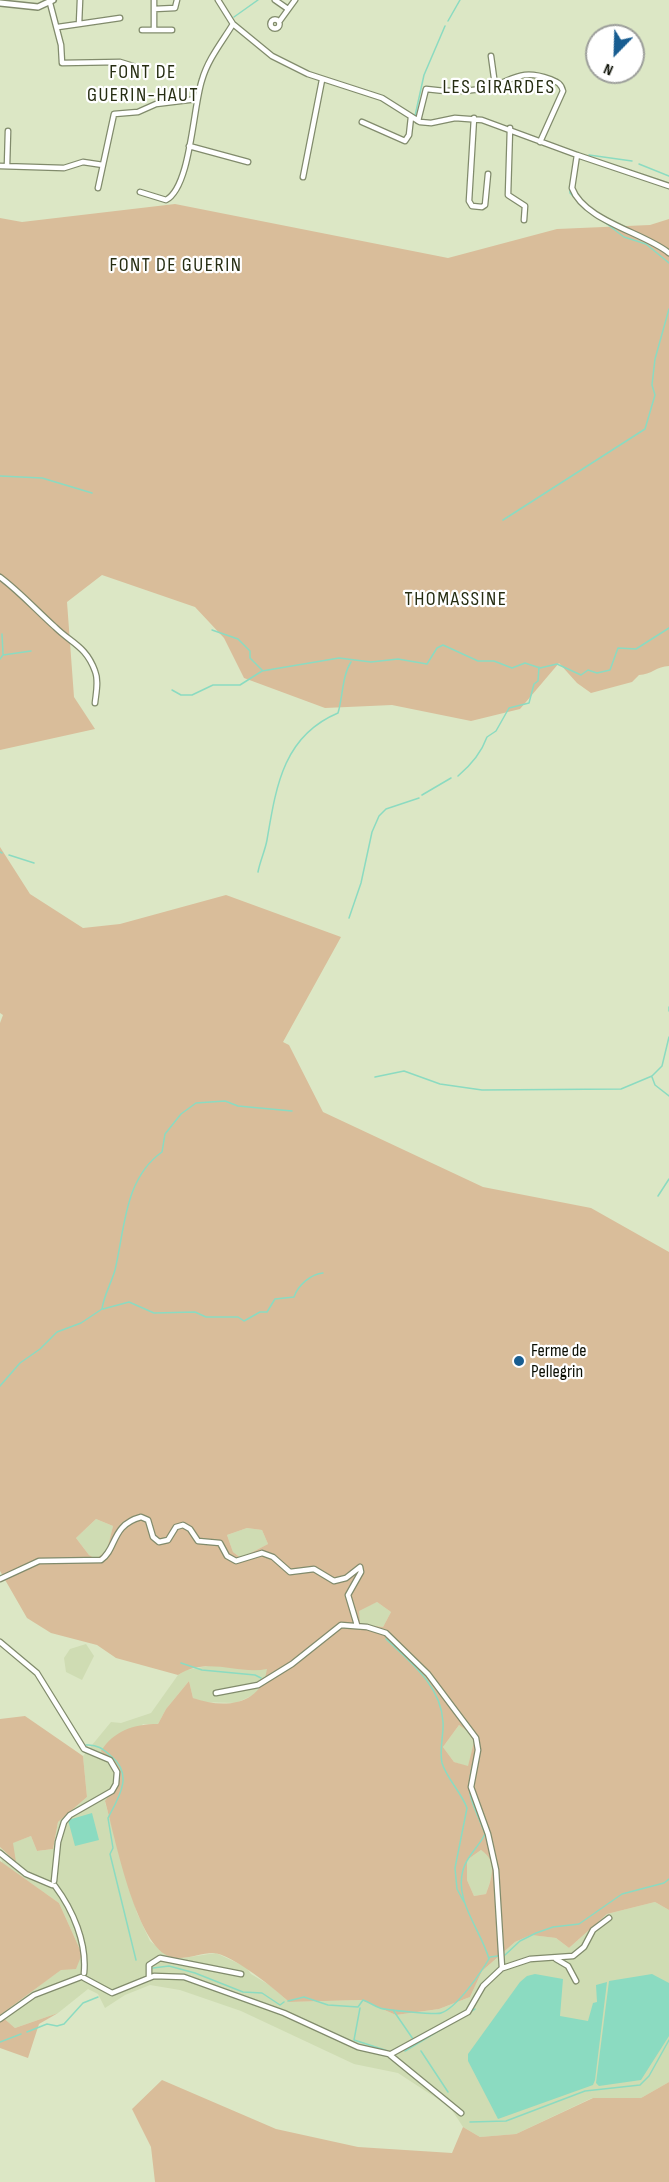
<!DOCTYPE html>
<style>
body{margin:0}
#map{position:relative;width:669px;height:2182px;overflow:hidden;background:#dce7c5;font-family:"Sofia Sans Condensed",sans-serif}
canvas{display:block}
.north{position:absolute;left:585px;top:24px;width:60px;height:60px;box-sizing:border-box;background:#fff;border:2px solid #9d9f9b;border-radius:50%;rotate:203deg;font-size:16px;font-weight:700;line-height:24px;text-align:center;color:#0b0f04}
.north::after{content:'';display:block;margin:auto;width:21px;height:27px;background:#185d91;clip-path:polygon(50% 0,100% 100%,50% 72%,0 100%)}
</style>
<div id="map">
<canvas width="669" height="2182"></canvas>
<div class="north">N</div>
</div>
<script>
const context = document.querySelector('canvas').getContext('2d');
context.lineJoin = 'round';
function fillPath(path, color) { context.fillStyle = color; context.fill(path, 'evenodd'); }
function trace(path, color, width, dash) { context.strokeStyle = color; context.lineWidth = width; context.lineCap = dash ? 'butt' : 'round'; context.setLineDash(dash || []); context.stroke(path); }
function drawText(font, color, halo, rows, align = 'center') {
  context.font = font + ' "Sofia Sans Condensed",sans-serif'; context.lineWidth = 4.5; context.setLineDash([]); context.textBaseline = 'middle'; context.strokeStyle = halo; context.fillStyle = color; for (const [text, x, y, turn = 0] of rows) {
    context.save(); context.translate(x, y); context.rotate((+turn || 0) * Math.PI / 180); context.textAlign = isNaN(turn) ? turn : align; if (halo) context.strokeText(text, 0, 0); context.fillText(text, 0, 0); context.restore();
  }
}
const built = new Path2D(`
 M96,1519l17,7 -6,24 -11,9 -7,-4 -13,-17z
 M247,1528l15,2 6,14 -27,14 -8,-6 -6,-17z
 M377,1602l14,10 -8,15 -24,-3v-14z
 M86,1644l8,12 -12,24 -16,-8 -2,-14 6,-9z
 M214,1665l54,4 -3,14 -7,10 -22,10 -33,-1 -10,-4 -4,-17 -23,28 -8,15h-15l-29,41 2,20 -11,17 32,111 13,28 18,15 15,2 33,-5 30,14 5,7 20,12 18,16 72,-2 35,15 43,-6 31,-12 12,-26 33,-29 16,-7 25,3 13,10 38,-34 48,-12 14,8v172l-28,16h-49l-76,36 -36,3 -17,-10 -13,-20 -52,-34 -44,-9 -113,-53 -61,-21 -30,-5 -25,10 -20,13 -7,-14 -10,-5 -30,24 -43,15 -15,-13 82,-61 -23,-51 -57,-40 -2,-16 15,15 -3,-19 19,-7 6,15 16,-2 5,-27 29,-25 -4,-41 28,-34 10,1 30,-10 27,-38 8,-5z
 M459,1725l8,6 7,12 -6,24 -14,-5 -11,-15z
 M481,1850l8,5 4,11 -1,10 -6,18 -12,2 -7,-16v-20z`);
const green = new Path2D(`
 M175,204l273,54 109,-29 93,-4 19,-6v447c-12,0 -18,9 -30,9l-7,7 -41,11 -14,-10 -18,-20 -39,46 -49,12 -79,-16 -67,3 -81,-30 -20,-40 -29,-31 -93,-32 -35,27 7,95 21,32 -95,21v-532l22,4z
 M0,847l30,47 53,34 37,-4 106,-29 115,42 -58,105 6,3 34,67 160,75 108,21 78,44v658l-14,-8 -48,12 -38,34 -13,-10 -25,-3 -16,7 -33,29 -12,26 -31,12 -43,6 -35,-15 -72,2c-14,-13 -57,-48 -76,-49 -14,0 -31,9 -45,3 -33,-15 -53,-119 -63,-155l11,-16 -2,-20 -13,-14c13,-20 32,-27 57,-27l8,-15 23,-28 4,17c30,11 68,8 74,-29 -29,6 -60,-13 -89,6l-62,-17 -19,-13 -46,-12 -24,-15 -27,-47v-548l3,-8 -3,-2zM96,1519l17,7 -6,24 -11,9 -7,-4 -13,-17zM247,1528l15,2 6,14 -27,14 -8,-6 -6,-17zM377,1602l14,10 -8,15 -23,-3 -1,-13zM459,1725l8,6 7,11 -6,24 -14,-4 -11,-15zM481,1850c17,11 11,28 5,44l-12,2 -7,-16v-20z
 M25,1716l58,40 4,41 -29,25 -5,27 -16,2 -6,-15 -18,7 3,19 -16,-15v-128z
 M0,1861l59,42 23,51 -6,15 -15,1 -61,45 15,13 43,-15 -19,11 -11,34 -28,-10z
 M162,2080l114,49 82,18 94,6 11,-26 17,10 36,-3 77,-36h48l28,-16v100h-514l-4,-35 -19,-38z`);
const water = new Path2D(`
 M92,1813l7,27 -24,6 -7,-26z
 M535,1974l28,5 -3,37 28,5 5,-18 4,-1 -1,-17 11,-3 -12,98 -2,5 -95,34 -30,-58v-7l52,-72 7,-6z
 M652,1974l17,9v53l-28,44 -42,6 -3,-3 13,-102z`);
const stream = new Path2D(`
 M234,17l24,-17
 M448,21l12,-21
 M415,116l9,-41 21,-49
 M589,155l43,6
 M639,164l30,12
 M570,188v5l6,6
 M603,221l21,16 22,7 23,19
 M0,476l42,2 50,15
 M503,520l142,-91 10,-34 -3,-10 3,-26 14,-50
 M212,630l26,9 12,12v7l12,12
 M2,634l1,20
 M0,659l3,-4 28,-4
 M172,690l9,5h11l21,-10h27l22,-14 77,-13 32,4 27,-3 29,5 10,-16 6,-3 35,16h16l18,7 13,-5 15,5 17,-4 24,11 7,-5 9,3 13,-3 8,-22 18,1 33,-21
 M458,776c13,-11 24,-25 29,-39l9,-6 13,-23 20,-5 5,-19 4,-3 1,-14
 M422,795l29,-17
 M0,852l2,1
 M9,855l25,8
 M258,872c2,-11 7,-21 9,-32 9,-53 16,-104 71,-127 5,-17 4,-37 13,-51
 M349,918l12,-35 11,-51 7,-16 7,-7 33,-11
 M669,1007v4
 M375,1077l29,-6 36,13 42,6 139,-1 31,-13 10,-10 7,-29
 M652,1077l3,8 14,11
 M658,1196l11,-17
 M103,1309l26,-7 25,11 41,-1 11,5h32l6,4 16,-9h7l8,-13 19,-2c4,-12 17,-23 29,-24
 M0,1386l20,-23 20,-14 17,-17 24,-9 21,-14c2,-14 9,-25 13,-39 10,-41 9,-91 47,-118l3,-18 16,-20 15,-11 29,-2 13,5 54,5
 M386,1639c24,23 55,46 57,83 1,13 -4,26 -1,41 5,16 19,29 25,45l-12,60 2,21 7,13
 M181,1663l21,7 53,5 6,3
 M86,1745c11,-1 17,4 25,11 23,19 8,41 -3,62l5,30 -3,6 26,106
 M473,1764c-9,34 1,39 12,70 -6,13 -18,21 -22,36 -9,31 18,60 26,89
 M505,1955l15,-14 16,-8 17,-6 26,-3 43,-30 42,-11 5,-4
 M153,1968l16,-2 26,7 48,19 19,1 18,12 4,-3
 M288,2001l16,-4 24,8 30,2 5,-7c6,2 11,6 17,8 5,2 57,7 61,5 16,-5 41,-42 49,-56l8,-1
 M360,2008l-6,32 31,10
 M393,2010l20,29
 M27,2032l20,-8 10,2 7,-2 19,-21 15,-6
 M0,2042l21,-8
 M405,2051l70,-42
 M421,2051l27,41
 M470,2122l36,-1 79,-30 55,-6 9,-9 20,-36`);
const minor = new Path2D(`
 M218,0l15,24 39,32 36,18 74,24 38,24 11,1 24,-5 27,2 95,35 92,31
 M275,0l13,9
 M50,3l11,42 1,18 58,-1 13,4
 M154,9l21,-1 2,-8
 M270.5 24a4.5 4.5 0 1 1 9 0a4.5 4.5 0 1 1-9 0Z
 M279,22l16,-22
 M79,24l41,-6
 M58,27l21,-3 1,-24
 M142,30h30
 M154,30v-30
 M491,56l4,29
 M474,118l-5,83 3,5 10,1 3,-2 3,-31
 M418,121l8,-32c20,3 36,3 56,0 30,-6 35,-22 68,-10 7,3 11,4 13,12l-23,51
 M362,122l43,19 4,-6 2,-18
 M510,128l-2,67 17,11 -1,14
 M189,146l59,16
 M577,155l-5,33c12,33 73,45 97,65
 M0,166l64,2 19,-6 20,3
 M7,166l1,-35
 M303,177l19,-97
 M98,188l16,-74 24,-2 18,-8 41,-5
 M140,192l26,8c25,-13 27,-94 36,-120 6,-21 20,-38 31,-56
 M0,577c20,15 36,33 55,50 16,16 31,19 40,44 4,10 1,22 0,32
 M0,1579l39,-18 62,-1c16,-11 10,-35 40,-43l7,3 5,17 6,5 9,-2 8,-13 7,-2 7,4 8,12 22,2 7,13 9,5 26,-8 11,4 17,15 24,-3 20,12 12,-3 14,-11 1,5 -13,23 9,30
 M0,1642l37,31 47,76 26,11 7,12 -1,12 -4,7 -42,24 -6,7 -6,20 -4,39
 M216,1693l42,-8 34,-21 49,-39 26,2 19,6 42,41 48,64 2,12 -7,37 17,47 8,36 6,98
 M0,1853l26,21 26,11
 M55,1886c18,24 32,57 29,87
 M556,1959l12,7 8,15
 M503,1968l27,-9 43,-3 11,-9 9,-17 16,-12
 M84,1978l28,15 42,-17 30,1 100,36 74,34 31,7
 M149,1978v-13l11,-7 81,16
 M0,2019l34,-24 47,-18
 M391,2054l77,-42 15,-26 18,-17
 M390,2055l71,58`);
const tertiary = new Path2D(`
 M0,3l38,4 15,-7`);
const markers = [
 [519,1361,6,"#185d91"]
];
const poiNames = [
 ["Ferme de",531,1351],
 ["Pellegrin",531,1372]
];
const neighbourhoodNames = [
 ["FONT DE",143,73],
 ["GUERIN-HAUT",143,96],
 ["LES GIRARDES",499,88],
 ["FONT DE GUERIN",176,266],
 ["THOMASSINE",456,600]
];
fillPath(built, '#cfdcb3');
fillPath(green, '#d9bd9a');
fillPath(water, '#8bdbc1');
trace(stream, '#8bdbc1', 1.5);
trace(minor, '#818b6c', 7);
trace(tertiary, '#818b6c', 8);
trace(minor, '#fff', 4.5);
trace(tertiary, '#fff', 5);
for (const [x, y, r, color] of markers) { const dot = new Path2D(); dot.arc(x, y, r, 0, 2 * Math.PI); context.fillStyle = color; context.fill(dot); trace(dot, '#fff', 2); }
drawText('18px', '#0b0f04', '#fff', poiNames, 'left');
context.letterSpacing = '1.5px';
drawText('20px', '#262d12', '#fff', neighbourhoodNames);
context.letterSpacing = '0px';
</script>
